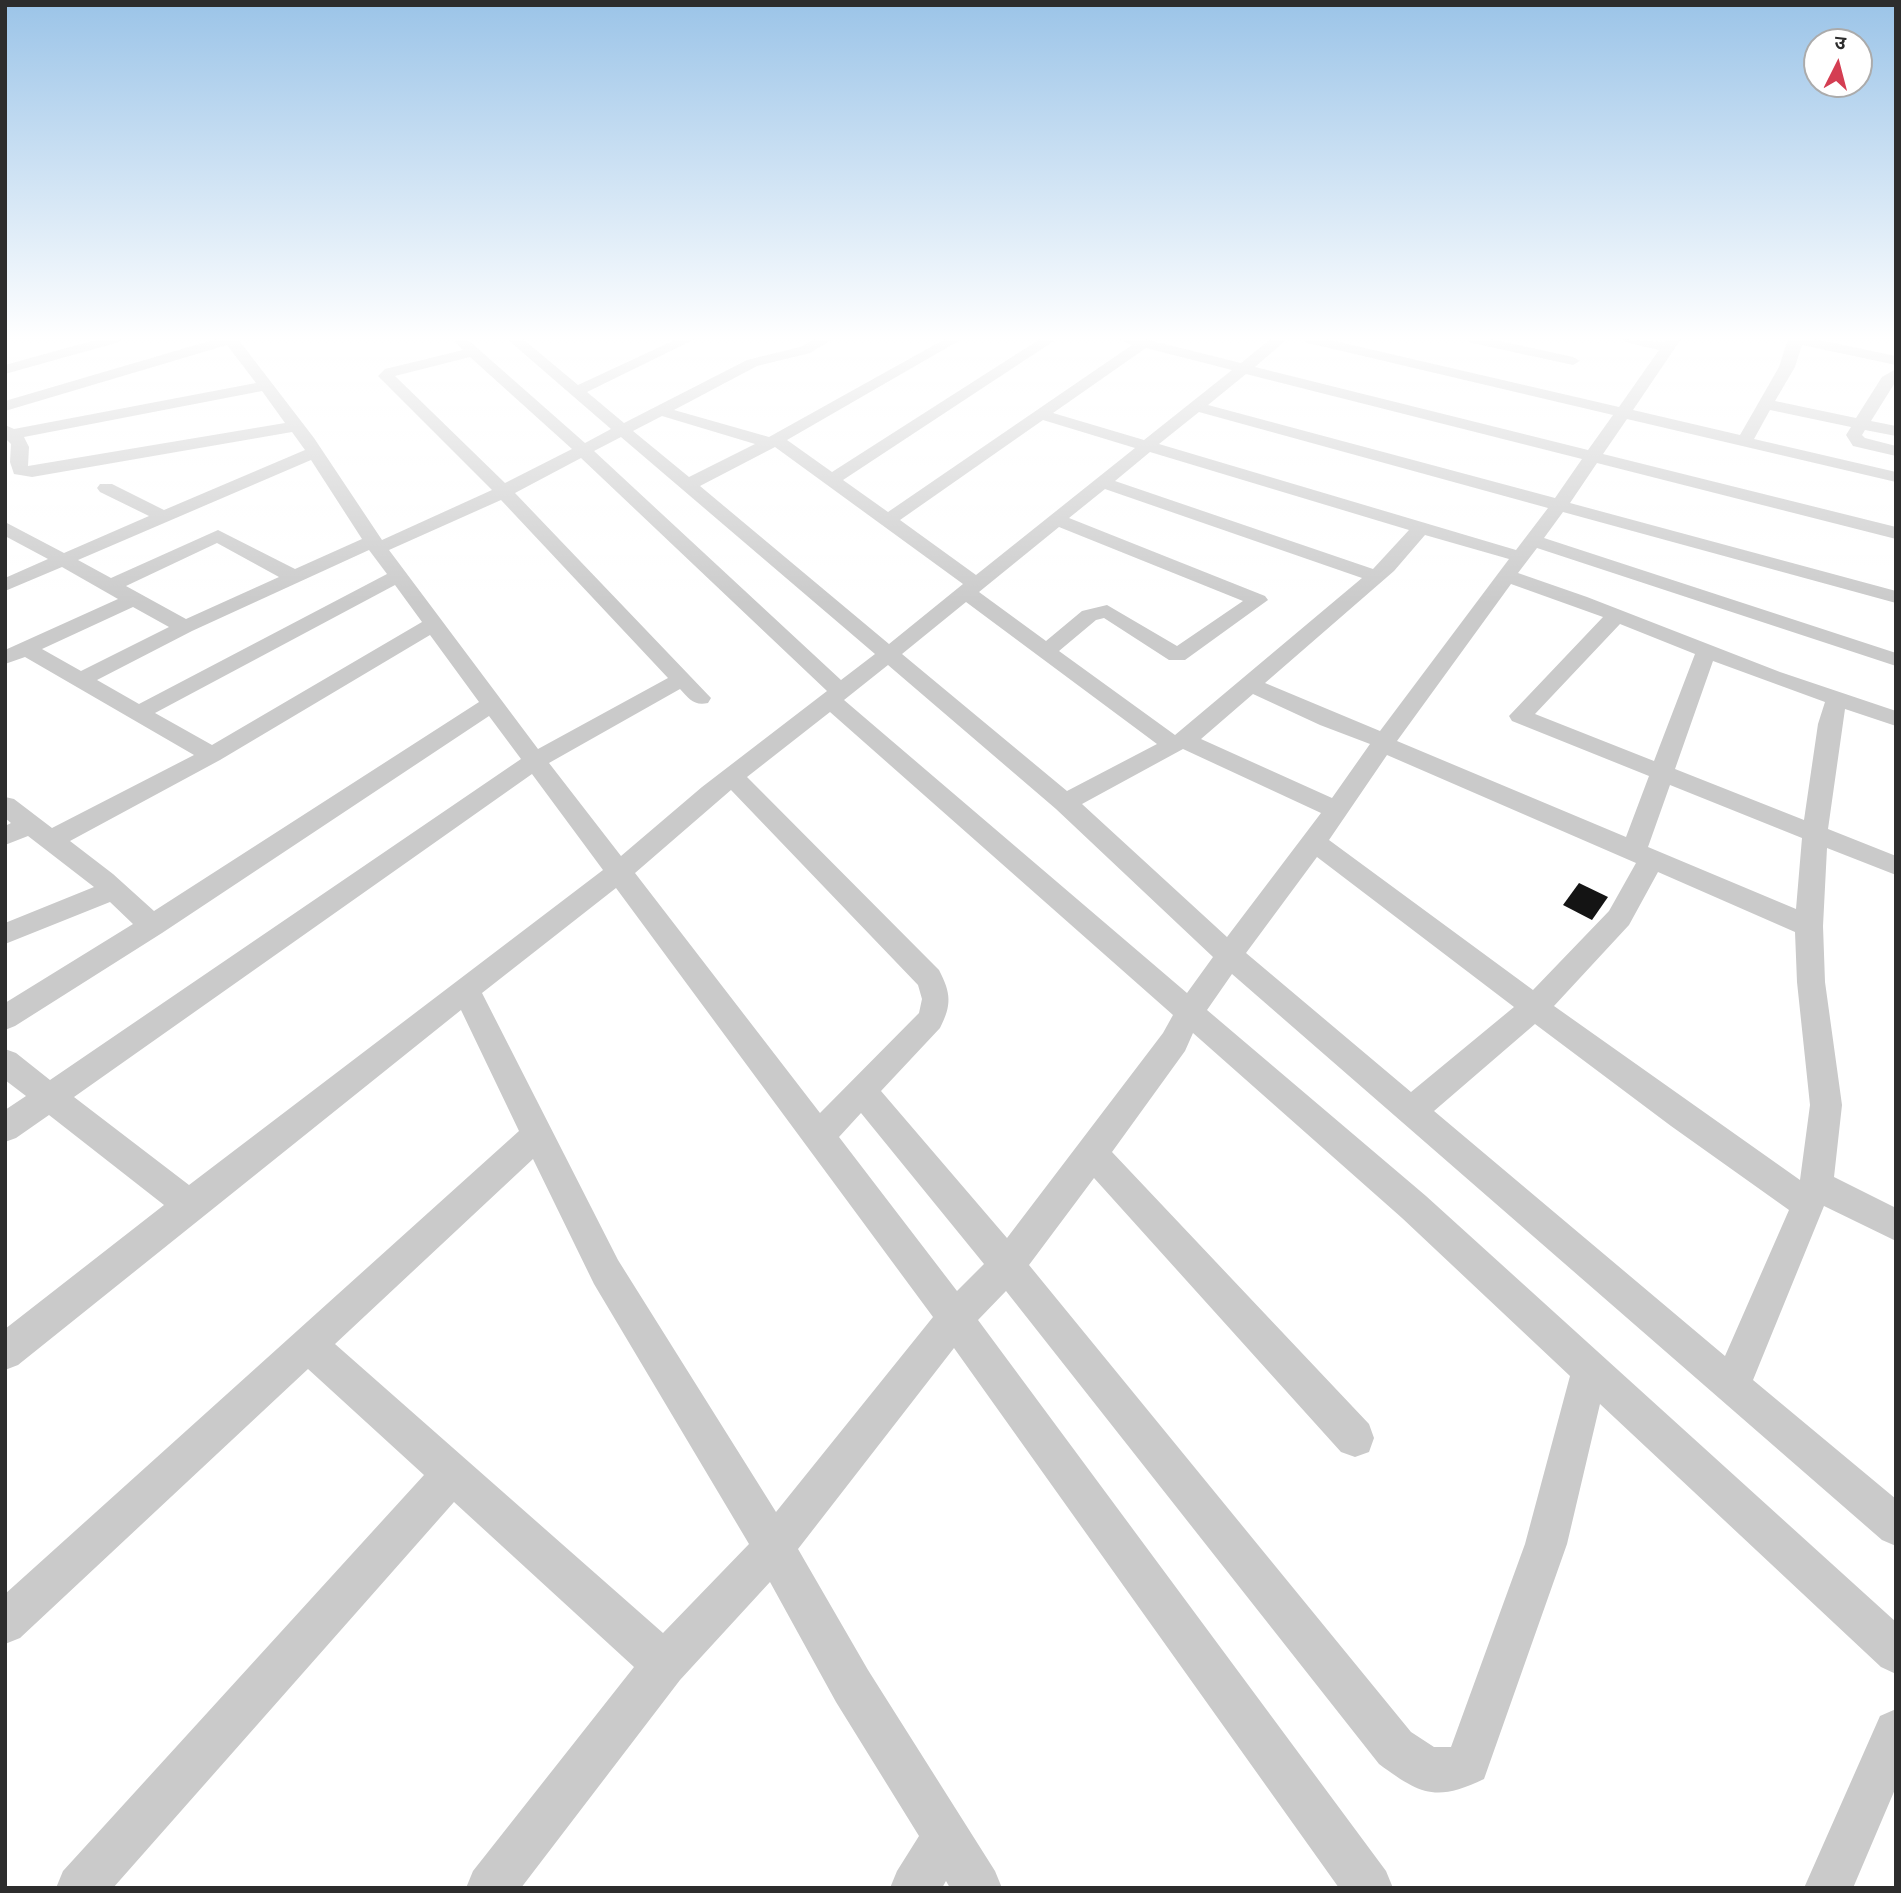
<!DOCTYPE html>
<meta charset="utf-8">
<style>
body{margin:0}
#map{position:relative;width:1901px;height:1893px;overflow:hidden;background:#fff;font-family:"Source Sans 3","Noto Sans Devanagari",sans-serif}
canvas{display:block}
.frame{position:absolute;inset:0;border:7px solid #2d2d2d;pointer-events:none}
.north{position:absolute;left:1803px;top:28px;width:70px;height:70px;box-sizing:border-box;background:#fff;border:2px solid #ababab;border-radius:50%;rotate:6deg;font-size:19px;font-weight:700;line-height:28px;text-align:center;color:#2d2d2d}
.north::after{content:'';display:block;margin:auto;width:24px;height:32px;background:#d43e52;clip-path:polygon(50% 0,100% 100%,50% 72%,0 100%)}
</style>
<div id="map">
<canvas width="1901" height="1893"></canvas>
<div class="frame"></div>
<div class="north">उ</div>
</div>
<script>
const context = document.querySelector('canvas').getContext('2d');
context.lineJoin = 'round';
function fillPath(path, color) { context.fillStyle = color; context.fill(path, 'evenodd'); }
const building = new Path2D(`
 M1579,883l29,14 -16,23 -29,-15z`);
const minor = new Path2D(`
 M99,339h22l-2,3 -114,32v-9z
 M216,339h22l76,99 68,102 110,-50 -114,-114 7,-7 78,-19 -9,-9 1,-2h12l118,104 26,-14 -104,-90h16l55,46 99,-46h18l-108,53 37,31 123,-63 53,-13 15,-8h18l-23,14 -53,13 -83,44 95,27 176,-98h17l-175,101 45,32 208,-133h17l-214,141 45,32 244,-167 -13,-6h26l96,24 30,-24h16l-32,28 333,83 25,-35 -305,-72 -7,-4h25l293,68 40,-57 -34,-8 -2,-3 42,3 2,-3h14l-48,71 107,25 39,-68 9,-28h26l82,17v9l-94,-20 -7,22 -20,34 81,17 26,-41 14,-8v12l-25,40 25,5v10l-31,-6 -3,5 3,3 31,8v10l-43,-10 -7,-11 5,-8 -81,-17 -16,29 142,33v10l-269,-63 -24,35 293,73v12l-299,-76 -27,40 326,88v12l-333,-91 -19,26 352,115v13l-359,-118 -19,25 69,24 193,75 116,39v15l-51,-17 -17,120 68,27v19l-69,-27 -4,78 2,56 17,123 -8,72 62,31v33l-72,-35 -71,174 143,119v47l-14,-6 -650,-566 -25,36 219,186 470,426v52l-15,-7 -281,-263 -33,140 -83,235c-48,23 -63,16 -105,-15l-373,-473 -28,29 408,551 7,17h-54l-385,-540 -156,201 70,121 127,201 7,17h-52l-4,-7 -4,7h-52l7,-17 22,-35 -83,-134 -66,-120 -90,98 -159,208h-55l7,-17 161,-204 -180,-165 -341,386h-57l7,-17 361,-396 -116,-106 -288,269 -15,6v-50l514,-463 -58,-121 -443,355 -13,5v-41l159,-124 -115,-90 -33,23 -11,4v-32l21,-14 -21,-16v-31l11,4 34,27 471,-321 -32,-43 -327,217 -147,93 -10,4v-27l128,-79 -23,-22 -105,42v-21l89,-36 -66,-51 -23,9v-19l6,-3 -6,-5v-21l9,2 38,29 142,-73 -169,-98 -20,7v-14l113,-51 -56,-32 -57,24v-13l43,-19 -43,-23v-14l59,31 85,-37 -49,-24 -3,-4 3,-4h12l52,26 141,-60 -13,-18 -260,45 -18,-3 -4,-12 1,-18 -6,-6v-13l9,4 242,-46 -29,-38 -222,66v-10zM1146,348l86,22 -88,70 -91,-27zM470,357l102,92 -67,34 -110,-107zM1246,374l336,85 -27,39 -347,-93zM262,391l23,32 -257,43 1,-19 -5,-10zM1199,412l349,96 -32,42 -357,-106zM662,416l93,28 -66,33 -56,-46zM1043,420l92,28 -159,127 -76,-55zM621,437l254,217 -34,26 -247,-229zM775,447l188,137 -74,60 -189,-158zM1150,452l259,78 -36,39 -258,-88zM581,458l246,233 -125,96 -81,69 -72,-93 131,-74c9,10 14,17 28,14l3,-5 -196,-205zM311,460l51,79 -67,30 -77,-39 -107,48 -33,-18zM1105,489l257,89 -187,157 -116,-84 37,-31 8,-2 65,42h16l83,-60 -3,-4 -196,-78zM501,500l167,178 -130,71 -149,-199zM1059,527l184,74 -66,45 -70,-41 -25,6 -36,30 -67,-49zM1425,535l84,24 -129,172 -115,-48 129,-112zM217,543l62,34 -93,42 -60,-33zM369,550l18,24 -248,130 -42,-24 95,-49zM1511,584l92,33 -94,99 3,5 137,55 -23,61 -229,-96zM395,585l27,37 -210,123 -57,-32zM966,602l191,142 -90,47 -165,-137zM133,607l36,20 -88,44 -39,-22zM1620,624l75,30 -41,107 -119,-47zM430,635l49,67 -325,209 -41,-37 -43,-33 150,-81zM1713,661l112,41 -7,22 -14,96 -129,-51zM888,665l168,144 157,148 -26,36 -343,-293zM1253,694l67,31 50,19 -38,54 -131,-59zM830,712l343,303 -10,18 -156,205 -126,-147 59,-63c12,-23 11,-35 -1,-58l-192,-193zM1183,749l138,64 -94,124 -145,-133zM1387,755l249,108 -27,48 -76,79 -204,-150zM532,774l71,96 -414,315 -115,-88zM1670,785l132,53 -6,71 -148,-62zM731,790l187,195 4,14 -3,14 -99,100 -185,-240zM1317,857l197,150 -103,85 -165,-139zM1658,872l137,60 2,50 13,123 -10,75 -246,-174 75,-81zM616,888l317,429 -157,195 -158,-252 -136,-267zM1535,1024l136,102 118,84 -64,146 -291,-245zM1193,1033l209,185 168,158 -45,168 -74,203h-17l-23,-15 -382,-467 65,-87 247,274 14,5 14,-5 5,-14 -5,-14 -257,-272 73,-101zM861,1113l123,151 -27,27 -118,-154zM533,1159l61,125 155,260 -86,89 -328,-289z
 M1465,339h26l82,18 7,4 -7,4 -101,-22z
 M1896,1709v78l-43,101h-49l76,-172z`);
fillPath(building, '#141414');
fillPath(minor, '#cacaca');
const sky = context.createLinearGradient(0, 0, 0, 604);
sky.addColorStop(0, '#9bc4e8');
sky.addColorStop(0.56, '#fff');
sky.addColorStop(1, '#ffffff00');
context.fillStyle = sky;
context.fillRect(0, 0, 1901, 604);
</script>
